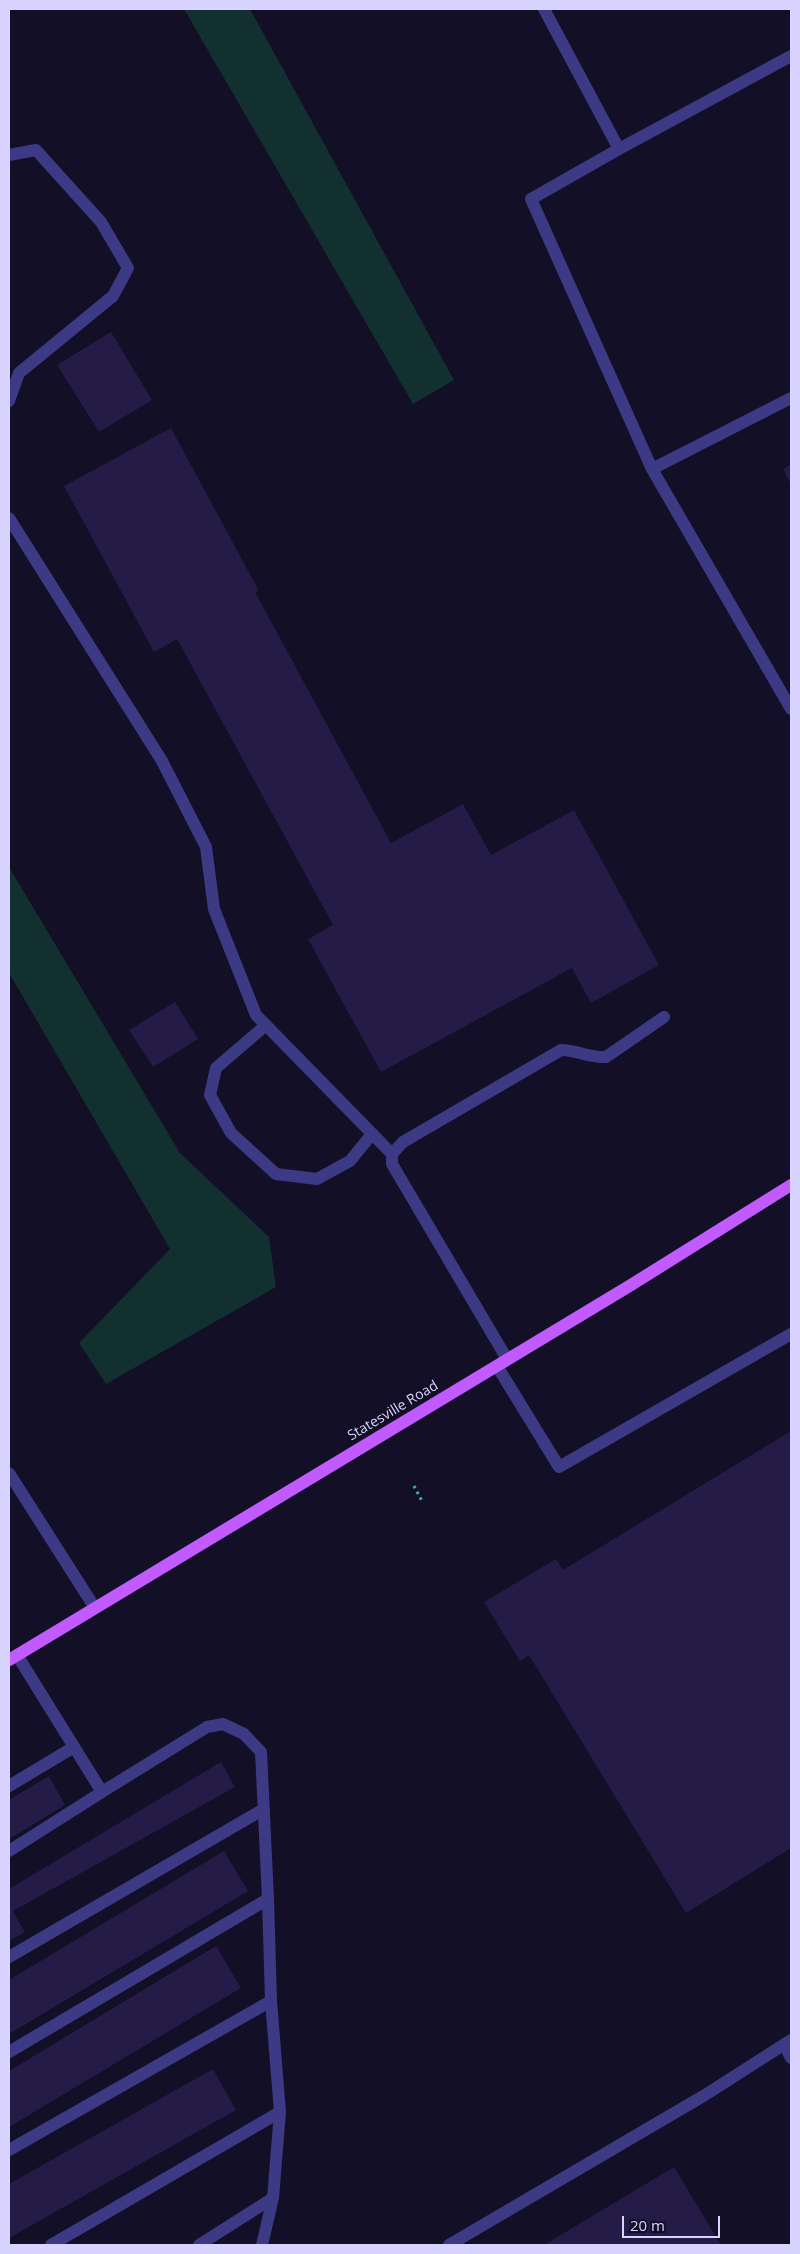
<!DOCTYPE html>
<style>
body{margin:0}
#map{position:relative;width:800px;height:2254px;overflow:hidden;background:#130f26;font-family:"Open Sans",sans-serif}
canvas{display:block}
.frame{position:absolute;inset:0;border:10px solid #d9d4ff;pointer-events:none}
.scale{position:absolute;left:622px;top:2216px;width:98px;height:22px;box-sizing:border-box;border:2px solid #d9d4ff;border-top:0;padding-left:6px;font-size:15px;line-height:18px;white-space:nowrap;color:#d9d4ff;-webkit-text-stroke:4px #130f26;paint-order:stroke}
</style>
<div id="map">
<canvas width="800" height="2254"></canvas>
<div class="frame"></div>
<div class="scale">20 m</div>
</div>
<script>
const context = document.querySelector('canvas').getContext('2d');
context.lineJoin = 'round';
function fillPath(path, color) { context.fillStyle = color; context.fill(path, 'evenodd'); }
function trace(path, color, width, dash) { context.strokeStyle = color; context.lineWidth = width; context.lineCap = dash ? 'butt' : 'round'; context.setLineDash(dash || []); context.stroke(path); }
function drawText(font, color, halo, rows, align = 'center') {
  context.font = font + ' "Open Sans",sans-serif'; context.lineWidth = 4; context.setLineDash([]); context.textBaseline = 'middle'; context.strokeStyle = halo; context.fillStyle = color; for (const [text, x, y, turn = 0] of rows) {
    context.save(); context.translate(x, y); context.rotate((+turn || 0) * Math.PI / 180); context.textAlign = isNaN(turn) ? turn : align; if (halo) context.strokeText(text, 0, 0); context.fillText(text, 0, 0); context.restore();
  }
}
const green = new Path2D(`
 M184,9h66l204,371 -41,24z
 M9,867l171,286 89,84 7,50 -170,97 -27,-41 91,-94 -161,-276z`);
const building = new Path2D(`
 M111,332l41,68 -53,32 -42,-67z
 M171,428l88,163 -4,1 136,251 72,-39 28,51 83,-45 85,155 -68,38 -19,-35 -191,104 -73,-133 25,-14 -156,-286 -23,13 -90,-166z
 M791,464v21l-8,-16z
 M175,1002l23,37 -45,28 -24,-37z
 M791,1431v417l-105,65 -157,-258 -9,6 -36,-59 72,-43 7,11z
 M221,1762l14,25 -222,124 12,21 -16,9v-52z
 M49,1776l16,29 -56,34v-39z
 M224,1851l24,40 -239,143v-54z
 M216,1946l25,42 -232,139v-56z
 M213,2069l23,41 -227,128v-54z
 M674,2167l47,78h-177z`);
const path = new Path2D(`
 M414,1486l8,15`);
const service = new Path2D(`
 M544,9l75,140 172,-93
 M619,149l-88,50 121,270
 M9,155l27,-5 65,72 27,46 -15,28 -94,77 -10,28
 M791,398l-139,71 139,240
 M9,518l153,243 44,86 8,62 42,106 136,139
 M266,1025l-50,43 -6,27 21,38 45,41 41,5 33,-18 22,-27
 M507,1359l-115,-195v-10l11,-12 158,-92c15,0 29,8 45,7l58,-40
 M497,1366l62,101 232,-133
 M9,1473l86,135
 M17,1655l85,137 105,-65 16,-3 21,10 17,18 7,147 3,102 9,111 -7,86 -11,47
 M9,1786l65,-39
 M9,1851l93,-59
 M9,1957l255,-148
 M784,2044l7,14
 M9,2052l259,-153
 M9,2150l262,-149
 M51,2245l229,-133
 M199,2245l74,-47
 M449,2245l256,-150 86,-55`);
const primary = new Path2D(`
 M9,1660l622,-375 160,-100`);
const streetNames = [
 ["Statesville Road",393,1411,-31]
];
fillPath(green, '#12302f');
fillPath(building, '#241b47');
trace(path, '#2fb8b0', 3, [2.5, 4]);
trace(service, '#3d3a85', 12);
trace(primary, '#c25bff', 12);
drawText('14px', '#d9d4ff', '#130f26', streetNames);
</script>
